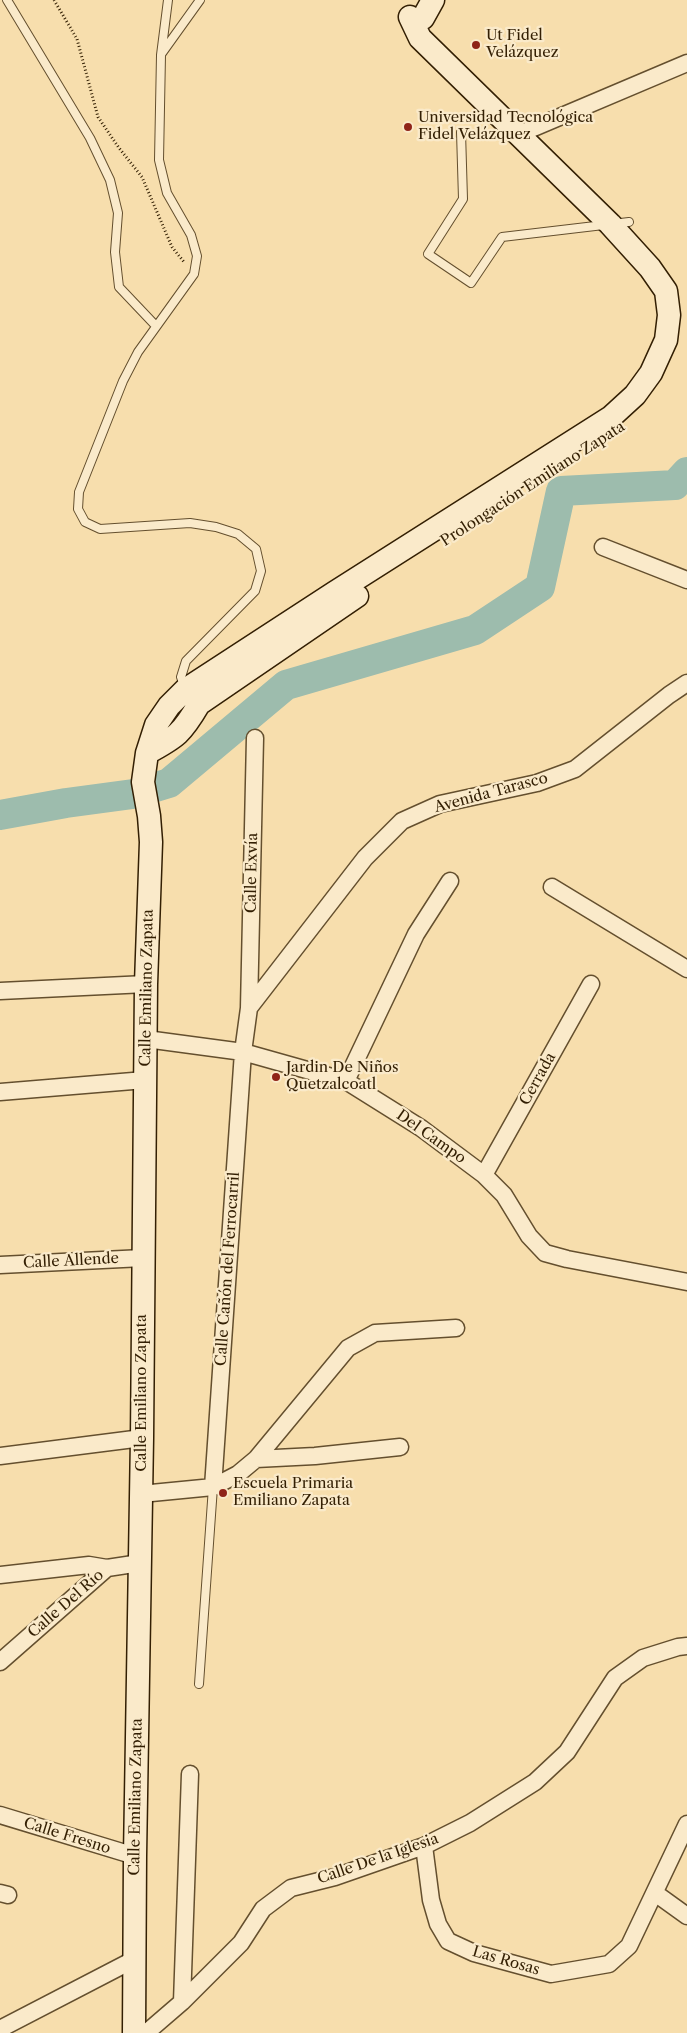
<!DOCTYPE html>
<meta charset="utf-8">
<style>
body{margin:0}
canvas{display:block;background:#f7dead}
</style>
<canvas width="687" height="2033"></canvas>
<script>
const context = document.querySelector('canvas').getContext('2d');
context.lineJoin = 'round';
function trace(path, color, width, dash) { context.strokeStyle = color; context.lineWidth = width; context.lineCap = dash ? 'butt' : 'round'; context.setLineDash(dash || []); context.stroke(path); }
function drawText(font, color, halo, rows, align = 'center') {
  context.font = font + ' "Libre Caslon Text",serif'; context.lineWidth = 4.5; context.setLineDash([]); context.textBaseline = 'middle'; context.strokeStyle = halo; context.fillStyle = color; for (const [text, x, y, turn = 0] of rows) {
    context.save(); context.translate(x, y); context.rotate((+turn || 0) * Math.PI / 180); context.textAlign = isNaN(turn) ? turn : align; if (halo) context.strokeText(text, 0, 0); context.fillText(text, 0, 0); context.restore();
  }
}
const river = new Path2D(`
 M0,815l66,-12 67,-9 36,-11 117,-98 189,-55 65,-43 21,-96 114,-6 12,-13`);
const path = new Path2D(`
 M54,0l23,39 21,78 21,31 23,29 30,70 12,15`);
const lane = new Path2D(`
 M7,0l83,138 20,42 8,33 -3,39 4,35 37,39
 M168,0l-7,55 -2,105 8,33 24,42 6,21 -3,18 -56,78 -15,29 -44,111 -1,17 7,13 15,7 90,-6 26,4 22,7 18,15 5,22 -6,20 -69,70 -5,16 3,9
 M162,53l38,-53
 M461,132l2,67 -35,55 43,29 31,-46 127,-15
 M199,1684l14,-197`);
const street = new Path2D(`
 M517,135l170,-72
 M603,547l84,33
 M552,887l135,82
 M0,991l146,-7
 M249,1008l6,-270
 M146,1039l97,13 103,29 75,47 63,47 20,20 25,41 16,17 22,6 120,23
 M346,1081l70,-147 34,-53
 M0,1092l145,-12
 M484,1175l107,-191
 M0,1265l143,-7
 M0,1456l142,-18
 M256,1459l59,-3 85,-9
 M213,1487l30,-435 6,-44 116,-150 37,-37 38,-17 97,-21 38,-14 94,-74 18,-12
 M141,1494l72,-7 25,-13 18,-15 92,-111 27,-15 81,-5
 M0,1575l89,-10 18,3
 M0,1662l107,-94 33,-5
 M0,1815l135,41
 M424,1846l7,54 7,24 10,17 26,12 77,21 58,-10 20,-18 58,-122
 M0,1893l8,2
 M655,1893l32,23
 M182,2002l8,-228
 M0,2029l135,-70
 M146,2033l36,-31 59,-59 22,-34 28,-21 44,-11 89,-31 46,-23 65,-41 32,-30 48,-74 28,-20 35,-11 9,-1`);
const secondary = new Path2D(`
 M423,18l10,-18
 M147,753c30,-16 35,-20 52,-49l158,-108
 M134,2033l1,-177 7,-418 4,-454 5,-142 -2,-26 -6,-34 4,-29 9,-28 13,-19 16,-16 149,-97 277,-176 24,-22 16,-22 15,-33 3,-25 -3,-24 -16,-23 -40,-44 -190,-186 -10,-21`);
const markers = [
 [476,45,5,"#8f2418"],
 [408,127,5,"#8f2418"],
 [276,1077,5,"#8f2418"],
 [223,1493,5,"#8f2418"]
];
const poiNames = [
 ["Ut Fidel",486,36],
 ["Velázquez",486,53],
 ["Universidad Tecnológica",418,118],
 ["Fidel Velázquez",418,135],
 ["Jardin De Niños",286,1068],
 ["Quetzalcoatl",286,1085],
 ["Escuela Primaria",233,1484],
 ["Emiliano Zapata",233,1501]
];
const streetNames = [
 ["Prolongación Emiliano Zapata",533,484,-33],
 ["Avenida Tarasco",491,793,-15],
 ["Calle Exvía",252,873,-89],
 ["Calle Emiliano Zapata",147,988,-89],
 ["Cerrada",538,1079,-61],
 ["Del Campo",431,1137,35],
 ["Calle Allende",71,1261,-3],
 ["Calle Cañón del Ferrocarril",228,1269,-86],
 ["Calle Emiliano Zapata",142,1393,-90],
 ["Calle Del Río",66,1604,-41],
 ["Calle Emiliano Zapata",136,1797,-89],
 ["Calle Fresno",67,1836,17],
 ["Calle De la Iglesia",378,1859,-19],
 ["Las Rosas",506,1961,16]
];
trace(river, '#9dbcad', 30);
trace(lane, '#644f2e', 10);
trace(street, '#644f2e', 19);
trace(secondary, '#331f03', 25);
trace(path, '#331f03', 3, [1, 2.5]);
trace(lane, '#faeaca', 8);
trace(street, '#faeaca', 16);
trace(secondary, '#faeaca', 22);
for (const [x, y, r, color] of markers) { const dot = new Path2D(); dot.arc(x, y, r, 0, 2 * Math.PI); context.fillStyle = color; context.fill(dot); trace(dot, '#faeaca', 2); }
drawText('15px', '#331f03', '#faeaca', poiNames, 'left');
drawText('15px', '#331f03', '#faeaca', streetNames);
</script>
